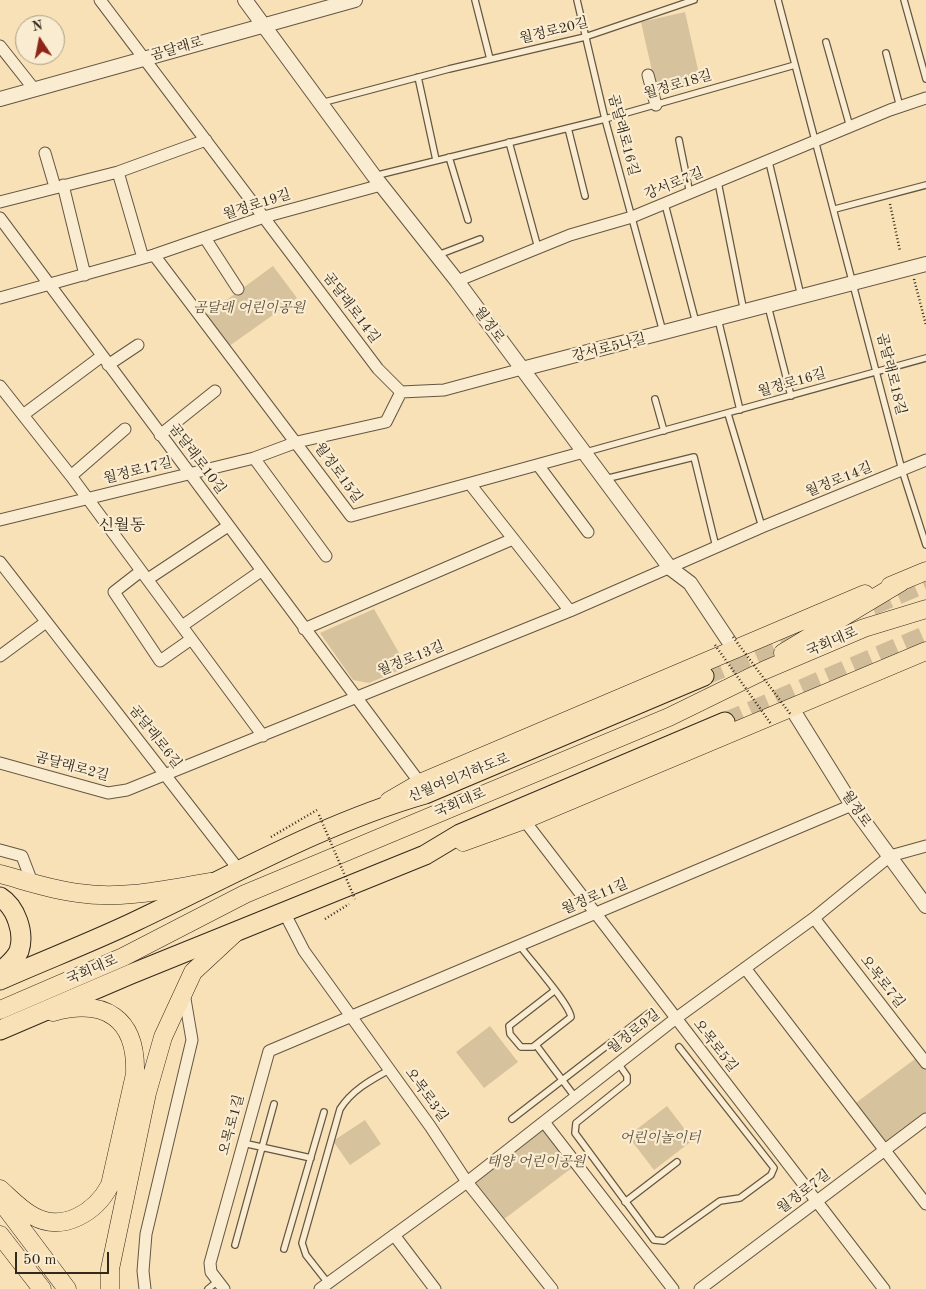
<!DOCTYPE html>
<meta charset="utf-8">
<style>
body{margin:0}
#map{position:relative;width:926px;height:1289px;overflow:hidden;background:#f8e1b7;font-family:"Old Standard TT",serif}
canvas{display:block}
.north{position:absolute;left:15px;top:15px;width:50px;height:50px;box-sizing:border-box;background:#faecd0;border:1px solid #aa9e88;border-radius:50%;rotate:349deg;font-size:14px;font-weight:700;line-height:20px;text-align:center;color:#32281b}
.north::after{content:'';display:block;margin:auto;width:18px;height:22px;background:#8f2418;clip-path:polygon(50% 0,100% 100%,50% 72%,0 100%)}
.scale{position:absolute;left:15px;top:1252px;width:94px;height:22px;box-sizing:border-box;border:2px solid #32281b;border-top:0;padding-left:6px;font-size:15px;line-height:18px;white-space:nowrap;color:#32281b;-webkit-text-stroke:4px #faecd0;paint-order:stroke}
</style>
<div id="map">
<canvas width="926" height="1289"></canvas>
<div class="north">N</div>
<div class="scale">50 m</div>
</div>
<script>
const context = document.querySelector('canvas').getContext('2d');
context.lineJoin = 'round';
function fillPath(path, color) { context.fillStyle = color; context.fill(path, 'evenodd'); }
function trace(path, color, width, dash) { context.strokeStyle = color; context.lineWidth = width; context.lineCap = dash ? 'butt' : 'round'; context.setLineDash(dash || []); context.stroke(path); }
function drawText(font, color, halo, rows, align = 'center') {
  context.font = font + ' "Old Standard TT","Noto Serif KR",serif'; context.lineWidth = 4.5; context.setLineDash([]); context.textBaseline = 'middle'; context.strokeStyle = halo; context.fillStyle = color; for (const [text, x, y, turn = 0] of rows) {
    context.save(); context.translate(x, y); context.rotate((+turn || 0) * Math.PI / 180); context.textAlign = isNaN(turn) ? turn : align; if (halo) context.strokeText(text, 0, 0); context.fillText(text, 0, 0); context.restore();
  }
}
const green = new Path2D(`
 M685,12l16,71 -44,10 -16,-71z
 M273,266l24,32 -72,51 -23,-31z
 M374,609l33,58 -38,16 -16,-3 -33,-47z
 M490,1026l28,36 -34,26 -28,-36z
 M919,1056l7,9v52l-40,30 -33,-42z
 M667,1106l26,34 -39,30 -26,-34z
 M365,1120l16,24 -31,21 -17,-24z
 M544,1122l33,42 -78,59 -32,-41z`);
const trunkTunnel = new Path2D(`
 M872,606l54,-23
 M704,676l103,-43
 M725,722l201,-87`);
const path = new Path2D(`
 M890,204l10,47
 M914,279l12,46
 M271,837l46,-27
 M325,919l24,-15`);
const service = new Path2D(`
 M475,0l15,59
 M577,0l28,119 58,213
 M778,0l124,470 24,75
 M904,0l22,79
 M826,42l24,85
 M886,53l14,54
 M418,77l18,83
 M321,103l128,-34 136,-32 109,-37
 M568,128l17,68
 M679,140l11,54
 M509,142l29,106
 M449,157l19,63
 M769,162l32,134
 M374,176l231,-57 190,-54
 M718,182l26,130
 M665,204l31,119
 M835,209l91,-24
 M438,255l42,-16
 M768,306l23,90
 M718,319l22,91
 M655,399l9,32
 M728,414l34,113
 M586,452l340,-94
 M605,479l89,-22 22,90
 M520,946c10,14 49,57 51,71l-38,30h-12l-11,-13 -1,-8 45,-35
 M536,1045l39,52
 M618,1063l9,13v6l-51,41 -1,10 79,107 10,1 56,-40 20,-3 31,-23 3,-7 -95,-121
 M512,1119l137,-106
 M243,1143l68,15
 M625,1202l52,-40
 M235,1245l39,-141
 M284,1249l40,-137
 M328,1283l-22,-28 -4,-12 38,-134c12,-19 31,-29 49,-39
 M208,1289l10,-8`);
const minor = new Path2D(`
 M100,0l278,369 23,23 43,-2 78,-21
 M0,46l34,43
 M648,75l8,30
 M45,153l10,34
 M118,172l25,86
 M63,185l22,90
 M0,202l118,-30 88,-32
 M0,218l420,565
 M205,238l33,51
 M154,255l197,261 233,-64
 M457,281l113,-46 62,-18 258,-107 36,-12
 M0,298l154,-43 110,-38 117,-32
 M108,365l30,-20
 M0,386l71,90 192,260
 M23,415l79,-59
 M160,435l55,-44
 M254,458l72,98
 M538,465l50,67
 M71,476l54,-47
 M470,484l100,127
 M0,520l254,-62 43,-16 89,-20 15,-30
 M0,562l239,308
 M141,571l-27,21 46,69 30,-21
 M148,579l80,-53
 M182,626l79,-55
 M304,629l209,-90
 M0,656l46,-34
 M0,763l108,30 19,-3 443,-179 192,-84 164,-67
 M524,820l360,469
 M0,850l22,6 10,26
 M284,912l20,39 126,175 37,56 85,107
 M814,918l112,145
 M745,968l181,236
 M544,1122l129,167
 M394,1235l41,54
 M145,1289l-2,-18 3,-37 46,-194 -8,-47
 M224,1289l-13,-17 -1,-9 59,-212 583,-246
 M320,1289l147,-107 208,-163 139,-101 76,-62 36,-10
 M700,1289l226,-170`);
const tertiary = new Path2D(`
 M245,0l129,176 83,105 213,287 20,15 44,66
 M0,99l355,-99
 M522,369l404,-105
 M791,707l61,98 74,101`);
const primary = new Path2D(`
 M890,586l36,-15
 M783,653l118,-71
 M389,801l31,-18 445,-189
 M463,842l61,-22 402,-169
 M0,874c26,7 52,16 78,19 45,7 89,-4 133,-11
 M0,1010l123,-53 122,-63 424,-177 96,-47 99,-42 62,-19
 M0,1189c10,9 21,21 33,27 30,17 63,-4 77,-31l25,-111c2,-56 -30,-76 -82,-62
 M0,1200l67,89
 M0,1235l42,54
 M110,1289v-20l37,-176 16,-56 30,-65 42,-39`);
const trunk = new Path2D(`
 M0,897c16,10 25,36 19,54 -3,7 -13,16 -19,21
 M0,980c45,-20 92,-38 136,-59 95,-45 188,-98 289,-127l279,-118
 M0,1030l131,-56 294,-119 35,-21 265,-112`);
const pathBridge = new Path2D(`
 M733,637l58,78
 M715,645l56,79
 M319,815l36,84`);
const streetNames = [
 ["월정로20길",554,31,-14],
 ["곰달래로",177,49,-16],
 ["월정로18길",678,85,-16],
 ["곰달래로16길",623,135,75],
 ["강서로7길",674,184,-22],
 ["월정로19길",257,205,-18],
 ["곰달래로14길",351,308,53],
 ["월정로",489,325,54],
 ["강서로5나길",609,348,-14],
 ["곰달래로18길",891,374,76],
 ["월정로16길",792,383,-16],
 ["곰달래로10길",197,459,53],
 ["월정로17길",138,471,-14],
 ["월정로15길",338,473,54],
 ["월정로14길",839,480,-22],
 ["국회대로",832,642,-23],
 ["월정로13길",411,659,-22],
 ["곰달래로6길",155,737,52],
 ["곰달래로2길",72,767,15],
 ["신월여의지하도로",459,778,-22],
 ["국회대로",460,803,-23],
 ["월정로",856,809,56],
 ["월정로11길",595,897,-23],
 ["국회대로",92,970,-23],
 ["오목로7길",882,982,52],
 ["월정로9길",634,1032,-38],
 ["오목로5길",715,1046,52],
 ["오목로3길",426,1095,54],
 ["오목로1길",232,1125,-75],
 ["월정로7길",804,1192,-37]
];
const parkNames = [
 ["곰달래 어린이공원",249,308],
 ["어린이놀이터",660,1138],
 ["태양 어린이공원",536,1162]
];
const quarterNames = [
 ["신월동",122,526]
];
fillPath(green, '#d6c29c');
trace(trunkTunnel, '#d0bc98', 19, [19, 9]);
trace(service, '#645642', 8);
trace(minor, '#645642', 13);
trace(tertiary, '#645642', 16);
trace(primary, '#32281b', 19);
trace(trunk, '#32281b', 21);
trace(path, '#32281b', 2.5, [1, 2.5]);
trace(service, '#faecd0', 5.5);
trace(minor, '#faecd0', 11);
trace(tertiary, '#faecd0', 14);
trace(primary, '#f8e1b7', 18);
trace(trunk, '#f8e1b7', 19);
trace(pathBridge, '#32281b', 2.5, [1, 2.5]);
drawText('14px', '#32281b', '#faecd0', streetNames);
drawText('italic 14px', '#5b4e3b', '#faecd0', parkNames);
drawText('16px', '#32281b', '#faecd0', quarterNames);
</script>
